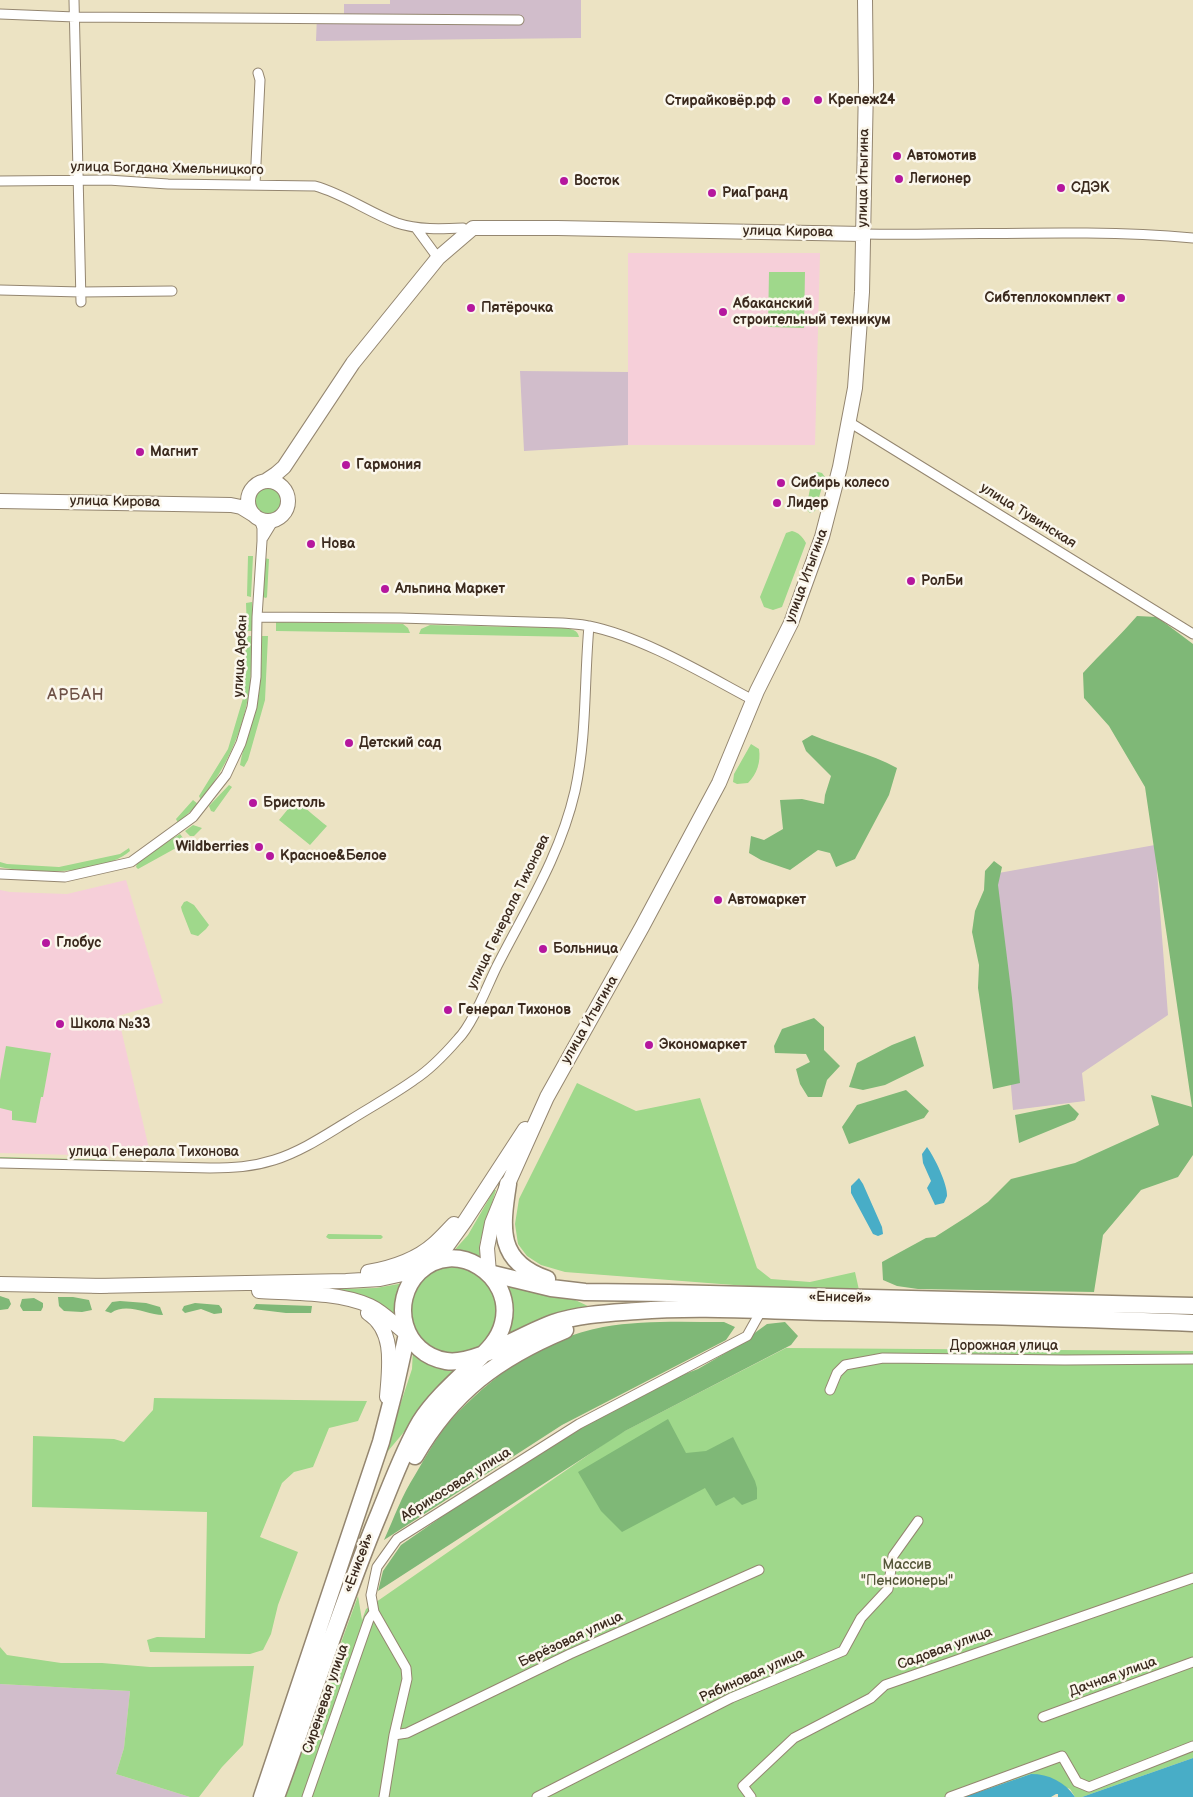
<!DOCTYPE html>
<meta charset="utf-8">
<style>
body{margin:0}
canvas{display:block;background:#ece3c3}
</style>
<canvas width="1193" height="1797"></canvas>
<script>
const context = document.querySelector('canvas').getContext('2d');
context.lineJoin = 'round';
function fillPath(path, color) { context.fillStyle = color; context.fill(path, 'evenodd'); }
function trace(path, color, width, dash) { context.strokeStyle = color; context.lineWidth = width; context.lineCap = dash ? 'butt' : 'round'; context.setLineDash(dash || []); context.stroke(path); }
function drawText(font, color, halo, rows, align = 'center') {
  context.font = font + ' "Balsamiq Sans",sans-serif'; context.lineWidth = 5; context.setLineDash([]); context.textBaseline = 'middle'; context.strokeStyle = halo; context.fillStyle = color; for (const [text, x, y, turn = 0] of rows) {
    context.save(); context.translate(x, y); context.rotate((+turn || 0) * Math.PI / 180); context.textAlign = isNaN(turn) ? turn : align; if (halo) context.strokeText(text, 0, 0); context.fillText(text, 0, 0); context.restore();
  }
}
const built = new Path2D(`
 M628,253h192l-5,192h-187z
 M126,880l37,123 -45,13 33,141 -151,-4v-263l10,2 57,2z`);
const industrial = new Path2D(`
 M390,0h191v38l-265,3 1,-26h27v-11h46z
 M520,371l108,1v73l-104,6z
 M1155,845l13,170 -86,58 3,28 -72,9 -20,-236z
 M0,1684l130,7 -6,57 -8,26 74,23h-190z`);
const green = new Path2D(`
 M769,272h36l-1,56 -36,-1z
 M818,472l4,1 3,4 -10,34 -5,2 -4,-4 7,-35z
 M251 500a17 17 0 1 1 34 0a17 17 0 1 1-34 0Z
 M792,531c7,2 10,5 14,12l-24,64 -9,3 -9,-3 -4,-10 26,-64z
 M248,556h5l-2,41 -4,-1z
 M264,558l5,1 -2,38 -1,1 -3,-1z
 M252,602v29h-5l-1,-28z
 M276,622l127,2 5,4 2,5 -134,-2z
 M430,625l135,3c6,1 13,2 14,9l-160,-3 2,-5z
 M249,636h2c0,18 1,37 -2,55 -6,41 -23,77 -48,109l-2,-4 29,-47 16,-54 2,-58z
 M262,636h6l-3,64 -17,60 -4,7 -4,-2c3,-20 12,-37 16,-56 6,-24 5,-49 6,-73z
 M751,744l8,5c2,13 -2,25 -11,34l-11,1 -4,-2 1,-8z
 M229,785l3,2 -18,25 -3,-1 -2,-5z
 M193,800l5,4 -20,19 -2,-4z
 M296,802c12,7 20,16 31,24l-17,19 -31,-25 14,-17z
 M193,825l9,3 -8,8h-4l-5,-5z
 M180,834l4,5 -8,9 -38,21 -2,-2 2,-7z
 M129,848l1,3c-28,24 -95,23 -130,16v-5l7,2 52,3 61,-13z
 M187,901l7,4 15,20 -3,4 -8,7 -7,-2 -9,-23 -1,-4 3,-5z
 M6,1046l45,7 -8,44h-2l-5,26 -24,-3v-9l-12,-3v-28z
 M577,1083l59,28 64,-13 57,170 14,11 39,3 45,-10 4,18 -112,-4 -182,-14 -24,-7 -14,-9 -9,-12 -3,-20 4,-25z
 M0,1157l115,3v2l-115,-2z
 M494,1190h2l-16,52 -1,9 4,12 -33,-8 18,-20z
 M328,1234l53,1 2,2 -2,2h-52l-3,-2z
 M410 1311a44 44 0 1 1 88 0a44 44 0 1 1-88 0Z
 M404,1283l-7,37c-20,-21 -30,-23 -58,-31l37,-1z
 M503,1283l68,15 19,9 -32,9 -56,25z
 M786,1348l407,3v407l-111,39h-7l-5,-8 -39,-15 -67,23h-679l73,-201 4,24 4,-11 251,-174z
 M413,1349l52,18 -25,22 -57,68 29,-88z
 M154,1398l213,3 -9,20 -29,7 -16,39 -19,5 -12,11 -22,54 38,15 -20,53 -7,29 -8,16 -13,4 -100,-2 -3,-12 10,-3 48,1 2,-126 -175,-5 1,-71 81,3 10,3 29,-32z
 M0,1647l7,8 54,8h41l48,4 104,-1 -11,79 -21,22 -23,30h-9l-74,-23 8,-26 6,-57 -130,-7z`);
const forest = new Path2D(`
 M1137,616l20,1 36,27v511l-15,22 -37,13 -38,45 -9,57 -176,-3 -21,-3 -14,-6 -1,-18 44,-24 9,-1 33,-21 20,-14 23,-23 64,-16 84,-38 -8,-30 41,12 -47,-320 -36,-61 -25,-28 -1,-25c18,-20 37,-37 54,-57z
 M812,735c28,12 58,18 85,33l-8,27 -34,64 -19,8 -6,-14 -12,-3 -28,20 -29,-10 -12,-7 2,-17 13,4 19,-11 -3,-29 22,-1 22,5 1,-9 6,-19 -25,-25 -4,-10z
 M994,861l8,6 -4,18 14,113 8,85 -27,6 -15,-101 1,-23 -7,-33 3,-21 9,-21 1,-19z
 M814,1018l10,9v23l16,16 -13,14 -5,17h-14l-8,-13 -4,-15 14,-7 -4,-8 -31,-1 -1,-7 8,-17z
 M915,1036l9,30 -39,19 -22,5 -14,-3 8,-24 35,-18z
 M906,1090l23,21 -5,7 -75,26 -7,-17 15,-22z
 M1069,1104l10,10 -4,6 -56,23 -4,-28z
 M0,1296l9,3 2,5 -3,5 -8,1z
 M58,1297h15l16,3 3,10 -10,2 -18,-1 -5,-5z
 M34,1298l9,5v4l-2,4h-18l-3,-5 2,-7z
 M120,1301l26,2 14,4 3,8c-16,0 -36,-13 -52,-2l-6,-2 7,-9z
 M195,1303l24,2 3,4v4l-8,1 -13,-5 -16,4 -3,-3 2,-4z
 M256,1304l56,2 -1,7h-25l-33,-4z
 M724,1322l11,5 -9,13 -164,85 -178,115c10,-22 18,-45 31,-65 10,-17 22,-39 35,-54 40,-44 93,-83 153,-94 39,-7 81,-5 121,-5z
 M785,1322l13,14 -7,9 -166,86 -247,160 5,-20 18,-26 52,-36 126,-80 98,-52 21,-8 36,-21 33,-24z
 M668,1419l18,34 20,-2 27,-14 22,44 2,7v11l-15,6 -8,-8 -18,9 -11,-18 -83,44 -21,-21 -23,-39z`);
const water = new Path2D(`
 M927,1147c7,9 21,38 20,49 -1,2 -2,5 -3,7l-9,2 -8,-17 4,-7 -8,-18 -1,-9z
 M859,1178l4,6 19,43 1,7 -5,2 -5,-2 -22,-41v-7z
 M1193,1758v39h-111z
 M1031,1774c18,0 34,8 44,23h-17v-3h-2l-5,3h-87z`);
const street = new Path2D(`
 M74,0l7,302
 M0,14l75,3 444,3
 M0,181l108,-1 60,4 147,2c29,8 53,26 82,37 21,7 44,6 66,5
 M255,184l5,-104 -2,-7
 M416,228l22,30
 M863,234c110,2 220,-6 330,4
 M0,290l81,2 91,-1
 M849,422l344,212
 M263,538l11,-18
 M257,617l143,1 162,5c9,1 19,1 27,3 54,11 115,48 164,74
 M0,874l65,3 66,-15 62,-45 33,-42 15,-32 11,-36 4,-30 1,-60 5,-76v-13l-3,-9
 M0,1163l210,5c23,0 42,-1 64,-8 26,-8 50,-24 73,-38 22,-14 46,-27 67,-42 17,-11 31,-26 44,-41 15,-15 29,-53 39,-73 30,-59 63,-110 78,-175 12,-55 9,-110 14,-165
 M830,1390l7,-17 8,-8 38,-7 182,2 128,-1
 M1043,1717l150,-55
 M394,1735l13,-2 163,-79 189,-84
 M307,1797l62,-178 5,-7
 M384,1797l10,-62 13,-56 -1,-11 -32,-56 -3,-17 6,-28 20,-28 182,-115 168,-88 14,-25
 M537,1797l194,-99 112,-47 18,-33 27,-29 5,-33 25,-35
 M751,1797l-8,-11 51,-48 77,-40 14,-13 308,-107
 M950,1797l112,-41 15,26 12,5 104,-41`);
const primary = new Path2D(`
 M267,480l9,-6 8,-7 69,-104 85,-105 35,-30h84l306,6
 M248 501a20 20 0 1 1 40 0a20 20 0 1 1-40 0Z
 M0,501l231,4 10,2 13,8
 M368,1272c23,-4 48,-12 66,-28 7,-6 13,-13 20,-20
 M489,1273l-2,-25 5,-25 16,-39 39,-87 95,-170 77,-144 38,-92 34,-68 31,-86 18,-70 15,-79 7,-96 4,-207 -1,-85
 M0,1284l105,2
 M96,1286l250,-5 34,-2 41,-9 26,-24 18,-25 60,-92
 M259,1291c33,2 81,1 111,15 13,6 25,19 37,28
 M368,1313c28,18 21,56 19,84`);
const highway = new Path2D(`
 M508,1184c-7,45 -11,78 39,95
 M489,1273l62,15 34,4 84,1 524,13
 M415,1456c37,-64 83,-98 150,-126
 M262,1797l119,-355 14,-54 12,-54
 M276,1797c35,-94 64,-190 103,-283 12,-29 25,-65 41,-92 12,-19 30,-36 46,-51 15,-15 32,-27 37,-48 12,-48 -48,-86 -84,-51 -30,30 -16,82 27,89 28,5 78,-28 107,-38 27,-9 57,-10 84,-12 64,-5 129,0 193,1 121,3 242,6 363,11`);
const markers = [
 [818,100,5,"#b5179e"],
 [786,101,5,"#b5179e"],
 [897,156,5,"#b5179e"],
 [899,179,5,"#b5179e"],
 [564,181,5,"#b5179e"],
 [1061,188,5,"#b5179e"],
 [712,193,5,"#b5179e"],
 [1121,298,5,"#b5179e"],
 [471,308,5,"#b5179e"],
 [723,312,5,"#b5179e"],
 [140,452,5,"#b5179e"],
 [346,465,5,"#b5179e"],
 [781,483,5,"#b5179e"],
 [777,503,5,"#b5179e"],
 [311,544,5,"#b5179e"],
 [911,581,5,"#b5179e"],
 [385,589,5,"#b5179e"],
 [349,743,5,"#b5179e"],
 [253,803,5,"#b5179e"],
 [259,847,5,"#b5179e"],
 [270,856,5,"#b5179e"],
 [718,900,5,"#b5179e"],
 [46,943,5,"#b5179e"],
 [543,949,5,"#b5179e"],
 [448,1010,5,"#b5179e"],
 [60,1024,5,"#b5179e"],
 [649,1045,5,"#b5179e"]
];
const poiNames = [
 ["Крепеж24",828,100],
 ["Стирайковёр.рф",776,101,"right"],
 ["Автомотив",907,156],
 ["Легионер",909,179],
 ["Восток",574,181],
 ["СДЭК",1071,188],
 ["РиаГранд",722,193],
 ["Сибтеплокомплект",1111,298,"right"],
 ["Абаканский",733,304],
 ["строительный техникум",733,320],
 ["Пятёрочка",481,308],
 ["Магнит",150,452],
 ["Гармония",356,465],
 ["Сибирь колесо",791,483],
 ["Лидер",787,503],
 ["Нова",321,544],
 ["РолБи",921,581],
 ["Альпина Маркет",395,589],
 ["Детский сад",359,743],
 ["Бристоль",263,803],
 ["Wildberries",249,847,"right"],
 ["Красное&Белое",280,856],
 ["Автомаркет",728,900],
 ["Глобус",56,943],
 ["Больница",553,949],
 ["Генерал Тихонов",458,1010],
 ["Школа №33",70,1024],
 ["Экономаркет",659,1045]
];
const streetNames = [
 ["улица Богдана Хмельницкого",167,169,1],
 ["улица Итыгина",864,178,-89],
 ["улица Кирова",788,232,1],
 ["улица Кирова",115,502,1],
 ["улица Тувинская",1028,516,32],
 ["улица Итыгина",807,576,-70],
 ["улица Арбан",241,656,-87],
 ["улица Генерала Тихонова",509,912,-64],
 ["улица Итыгина",590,1020,-60],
 ["улица Генерала Тихонова",154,1152],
 ["«Енисей»",840,1298,2],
 ["Дорожная улица",1004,1346],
 ["Абрикосовая улица",456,1485,-32],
 ["«Енисей»",359,1563,-69],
 ["Берёзовая улица",571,1640,-25],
 ["Садовая улица",945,1649,-20],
 ["Рябиновая улица",752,1676,-24],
 ["Дачная улица",1113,1677,-20],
 ["Сиреневая улица",326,1699,-71]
];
const parkNames = [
 ["Массив",907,1565],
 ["\"Пенсионеры\"",907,1581]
];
const quarterNames = [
 ["АРБАН",76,696]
];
fillPath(built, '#f6cfd9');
fillPath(industrial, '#d1bdcb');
fillPath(green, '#9fd88b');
fillPath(forest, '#7fb877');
fillPath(water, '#48adc7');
trace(street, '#948670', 11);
trace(primary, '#948670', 16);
trace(highway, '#948670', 19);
trace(street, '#fff', 9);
trace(primary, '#fff', 14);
trace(highway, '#fff', 16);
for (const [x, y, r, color] of markers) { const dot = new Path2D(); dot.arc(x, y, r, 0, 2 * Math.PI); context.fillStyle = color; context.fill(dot); trace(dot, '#fbf7ec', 2); }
drawText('bold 14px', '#3b2a1e', '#fbf7ec', poiNames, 'left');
drawText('14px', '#3b2a1e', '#fbf7ec', streetNames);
drawText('14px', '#545639', '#fbf7ec', parkNames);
context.letterSpacing = '1px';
drawText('16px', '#6d5045', '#fbf7ec', quarterNames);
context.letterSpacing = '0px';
</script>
